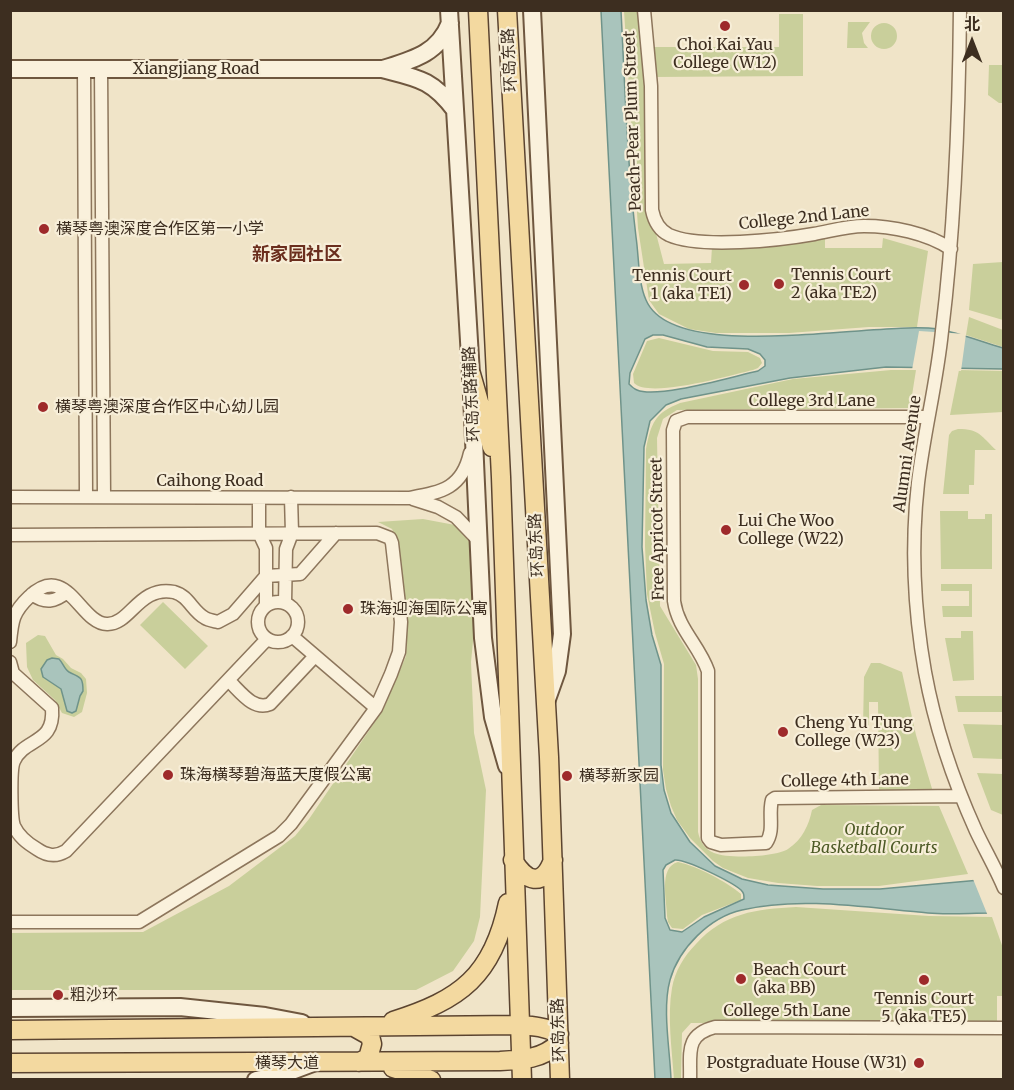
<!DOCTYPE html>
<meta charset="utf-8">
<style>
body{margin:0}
#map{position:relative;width:1014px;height:1090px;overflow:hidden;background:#f0e4c8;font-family:Merriweather,"Noto Sans SC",serif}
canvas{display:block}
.frame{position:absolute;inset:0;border:12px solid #3d2e20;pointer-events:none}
.north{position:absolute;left:942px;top:12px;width:60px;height:60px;-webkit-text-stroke:4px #f7eed8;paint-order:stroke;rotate:0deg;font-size:16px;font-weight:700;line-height:24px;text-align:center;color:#3d2e20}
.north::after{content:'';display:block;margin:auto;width:21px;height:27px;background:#3d2e20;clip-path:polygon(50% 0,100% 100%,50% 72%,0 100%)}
</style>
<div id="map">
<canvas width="1014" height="1090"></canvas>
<div class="frame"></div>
<div class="north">北</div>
</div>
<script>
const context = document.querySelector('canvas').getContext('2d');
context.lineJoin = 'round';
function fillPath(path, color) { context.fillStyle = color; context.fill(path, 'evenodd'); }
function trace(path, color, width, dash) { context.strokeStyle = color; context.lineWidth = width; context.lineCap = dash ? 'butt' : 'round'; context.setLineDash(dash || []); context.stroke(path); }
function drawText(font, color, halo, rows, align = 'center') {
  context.font = font + ' Merriweather,"Noto Sans SC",serif'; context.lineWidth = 4.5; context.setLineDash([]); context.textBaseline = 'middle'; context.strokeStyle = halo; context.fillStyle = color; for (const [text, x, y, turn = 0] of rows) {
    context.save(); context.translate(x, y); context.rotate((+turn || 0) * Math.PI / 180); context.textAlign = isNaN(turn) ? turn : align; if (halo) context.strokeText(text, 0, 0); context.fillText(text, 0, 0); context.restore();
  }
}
const green = new Path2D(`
 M624,11h16l3,34 9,173 12,46 47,-1 1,-16 113,-9v10h57l1,-10 45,13 -11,76h-48l-80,6h-73l-27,-4 -30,-15 -10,-14 -11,-72z
 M779,14h24v62l-149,1v-30h125z
 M848,22h22l-8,11 2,10 4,5h-21z
 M871 36a13 13 0 1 1 26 0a13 13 0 1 1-26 0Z
 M989,65h14v38h-4l-11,-8z
 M1003,262v58l-34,-10 4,-46z
 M969,317l34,13v17l-37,-12z
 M659,338l54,13 35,1 12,6 2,5 -4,5 -5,2c-22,5 -104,29 -119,13l-1,-9 14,-33z
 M891,370h25l-6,38 -233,2 -14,9 -6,19 3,168 36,59 2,14v153c2,9 6,17 16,21 15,6 61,4 74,-4 14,-9 21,-24 24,-39l9,-5 118,1 29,68 -89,12h-62l-39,-3 -30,-5 -25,-10 -10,-7 -23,-23 -13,-18 -6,-14 -5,-17 -3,-19 1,-106 -9,-31 -8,-39 -2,-48 1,-97c5,-26 9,-36 34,-46l113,-24z
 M959,370l44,1v41l-53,3z
 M958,429c22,0 23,7 38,21h-21l-1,35h-5v9h-26l6,-59 3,-4z
 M940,511h28v8h17v-5h7v55h-51z
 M423,519l32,6 17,20 2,86 -3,31 3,71 12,57 -6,127 -6,24 -21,30 -37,19h-405l-1,-57 133,-1 86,-46 66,-50 14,-17 74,-109 23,-54 1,-24 -10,-93 -5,-10 -14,-7z
 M941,584h31v33h-29l-1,-11h27v-15h-28z
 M163,602l45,44 -23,23 -45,-44z
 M961,631h12l1,49 -21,1 -8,-43h16z
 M38,635l7,1 11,19 7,4 8,9 10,5 5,6 1,14 -5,19 -8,5 -12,-4 -7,-13 -22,-20 -6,-13 -1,-24z
 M871,663h9l22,9 14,63 17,57 -57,2v-4h3l-1,-88h-9v25h-6l1,-50z
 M955,696h48v16h-45z
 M963,724l40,1v34l-30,-1z
 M977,773l26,1v41l-12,-5z
 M678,862c19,4 49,20 63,32v6l-39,15 -19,14 -11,-1 -4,-6 -1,-6c0,-15 -9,-49 11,-54z
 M796,907l133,9 63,1 12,34 -1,45h-6v26l-306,1 -9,10 -1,46 -7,1c-2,-31 -7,-63 -2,-92 3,-17 12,-32 24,-44 28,-31 60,-35 100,-37z`);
const water = new Path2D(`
 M601,11h20c4,75 6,151 15,226 3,20 2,45 10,63 28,66 231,20 292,29 22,4 44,13 65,19v21l-117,-2 -96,11 -109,21 -15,6 -16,16 -6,26 -2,100 4,53 6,35 9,30v100l3,25 7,23 19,29 25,24 27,13 26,6 55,4h57l100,-9 11,33c-21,0 -43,2 -63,0 -59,-5 -128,-17 -186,-3 -32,7 -63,38 -72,70 -8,29 0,70 1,99h-16zM653,335h10l44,12 41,2 12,5 5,6v6l-7,5c-24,5 -100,28 -121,19 -3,-1 -6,-4 -8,-6l1,-11 15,-34zM675,860c11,-1 57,22 66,30 3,3 3,5 3,9l-40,18 -22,15 -12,-2 -5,-12 -2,-48 3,-5z
 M52,658l7,1c4,4 5,10 10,13 11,6 14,4 14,19l-3,5 -4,15 -4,2 -5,-2 -6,-22 -18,-12 -2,-8 6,-9z`);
const pier = new Path2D(`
 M919,331l47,3 -5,37 -49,-1z
 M973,879h30l1,37h-16z`);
const minor = new Path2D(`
 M644,10l7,76 1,124c2,10 7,20 17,25 31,14 111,5 145,-1 17,-3 33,-8 50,-8 28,0 63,7 87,23
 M960,10c-1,108 -5,215 -18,321 -5,51 -18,101 -24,152 -7,63 -4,127 7,189 10,55 28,108 51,159 9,19 20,38 28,57
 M84,69l2,427
 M101,69l3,427
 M928,417h-241l-11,4 -3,9 1,171c4,28 25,44 34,70v167l3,4 10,3 45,-2c9,-13 2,-28 6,-43l3,-2 186,-2
 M10,497l399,1c32,-6 53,-9 61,-45
 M259,498v35l7,15v57
 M413,499l25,8 18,10 24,25
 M10,535l367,-2 13,5 2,5 9,79 -2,30 -8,22 -15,34 -85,116 -12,12 -140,86h-129
 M32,594c13,10 23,8 35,-2
 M258 622a20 20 0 1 1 40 0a20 20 0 1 1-40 0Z
 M285,603l1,-54 6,-16 -1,-36
 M292,636l84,72
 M10,642c2,-21 3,-30 19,-45 38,-37 51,27 78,27 23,1 32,-39 67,-32 15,4 18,19 31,26 3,2 9,3 13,4l15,-8 33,-38 34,-2 36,-41
 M10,662l3,11 39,35c3,37 -27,29 -38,53 -4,8 -3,57 0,65 5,11 13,17 23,23 10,7 19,8 29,2l201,-212
 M228,680c12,11 25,31 42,24l45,-48
 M690,1080c1,-26 -6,-45 25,-53l289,1`);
const secondary = new Path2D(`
 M449,10l22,364 12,264 10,79 14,49
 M532,10l30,624 -5,37 -11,31
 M10,69h372c35,9 50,10 73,41
 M383,69c29,-9 55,-15 67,-46
 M10,1008l170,-1 85,9 37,7
 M256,1080l25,-5 32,-12`);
const primary = new Path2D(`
 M478,10l23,467 21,603
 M507,10l42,747 11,323
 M471,374l21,73
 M513,860c13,22 30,28 40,0
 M393,1021c67,-21 100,-45 115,-118
 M354,1027l16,9 2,8 -4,14 -9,4
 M10,1030l509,-5c15,1 27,2 40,9
 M10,1063l490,-2c22,-1 43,-2 59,-18
 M393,1068l38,12`);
const markers = [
 [725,26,6,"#9e2a2b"],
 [44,229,6,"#9e2a2b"],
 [779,284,6,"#9e2a2b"],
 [744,285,6,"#9e2a2b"],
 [43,407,6,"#9e2a2b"],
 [726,530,6,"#9e2a2b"],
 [348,609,6,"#9e2a2b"],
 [783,732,6,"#9e2a2b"],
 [168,775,6,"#9e2a2b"],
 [567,776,6,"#9e2a2b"],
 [741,979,6,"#9e2a2b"],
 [924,980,6,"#9e2a2b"],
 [58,995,6,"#9e2a2b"],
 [919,1063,6,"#9e2a2b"]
];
const poiNames = [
 ["Choi Kai Yau",725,45,"center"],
 ["College (W12)",725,63,"center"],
 ["横琴粤澳深度合作区第一小学",56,229],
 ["Tennis Court",791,275],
 ["2 (aka TE2)",791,293],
 ["Tennis Court",732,276,"right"],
 ["1 (aka TE1)",732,294,"right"],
 ["横琴粤澳深度合作区中心幼儿园",55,407],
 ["Lui Che Woo",738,521],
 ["College (W22)",738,539],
 ["珠海迎海国际公寓",360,609],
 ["Cheng Yu Tung",795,723],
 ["College (W23)",795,741],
 ["珠海横琴碧海蓝天度假公寓",180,775],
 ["横琴新家园",579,776],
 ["Beach Court",753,970],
 ["(aka BB)",753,988],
 ["粗沙环",70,995],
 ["Tennis Court",924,999,"center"],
 ["5 (aka TE5)",924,1017,"center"],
 ["Postgraduate House (W31)",907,1063,"right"]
];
const streetNames = [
 ["环岛东路",510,60,-93],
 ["Xiangjiang Road",196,69],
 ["Peach-Pear Plum Street",633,121,-92],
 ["College 2nd Lane",804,218,-6],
 ["环岛东路辅路",472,394,-93],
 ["College 3rd Lane",812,401],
 ["Alumni Avenue",908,454,-82],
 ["Caihong Road",210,481],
 ["Free Apricot Street",658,529,-91],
 ["环岛东路",537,545,-93],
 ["College 4th Lane",845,781,-1],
 ["College 5th Lane",787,1011],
 ["环岛东路",559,1030,-92],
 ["横琴大道",287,1063]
];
const parkNames = [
 ["Outdoor",874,830],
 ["Basketball Courts",874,848]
];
const neighbourhoodNames = [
 ["新家园社区",297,255]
];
fillPath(green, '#c9cf9b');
fillPath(water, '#a9c4bc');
trace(water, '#6f938a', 1.5);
fillPath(pier, '#f0e4c8');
trace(minor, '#8d765c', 15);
trace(secondary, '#6f573f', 20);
trace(primary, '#5b4430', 21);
trace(minor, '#faf1dc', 12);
trace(secondary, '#faf1dc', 16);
trace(primary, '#f3d9a0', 18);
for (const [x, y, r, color] of markers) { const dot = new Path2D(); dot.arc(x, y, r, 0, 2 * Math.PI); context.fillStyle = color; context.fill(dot); trace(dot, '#f7eed8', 2); }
drawText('16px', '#3d2e20', '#f7eed8', poiNames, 'left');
drawText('16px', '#3d2e20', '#f7eed8', streetNames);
drawText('italic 16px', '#4d5a26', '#f7eed8', parkNames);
drawText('bold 18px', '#6b2e1e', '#f7eed8', neighbourhoodNames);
</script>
